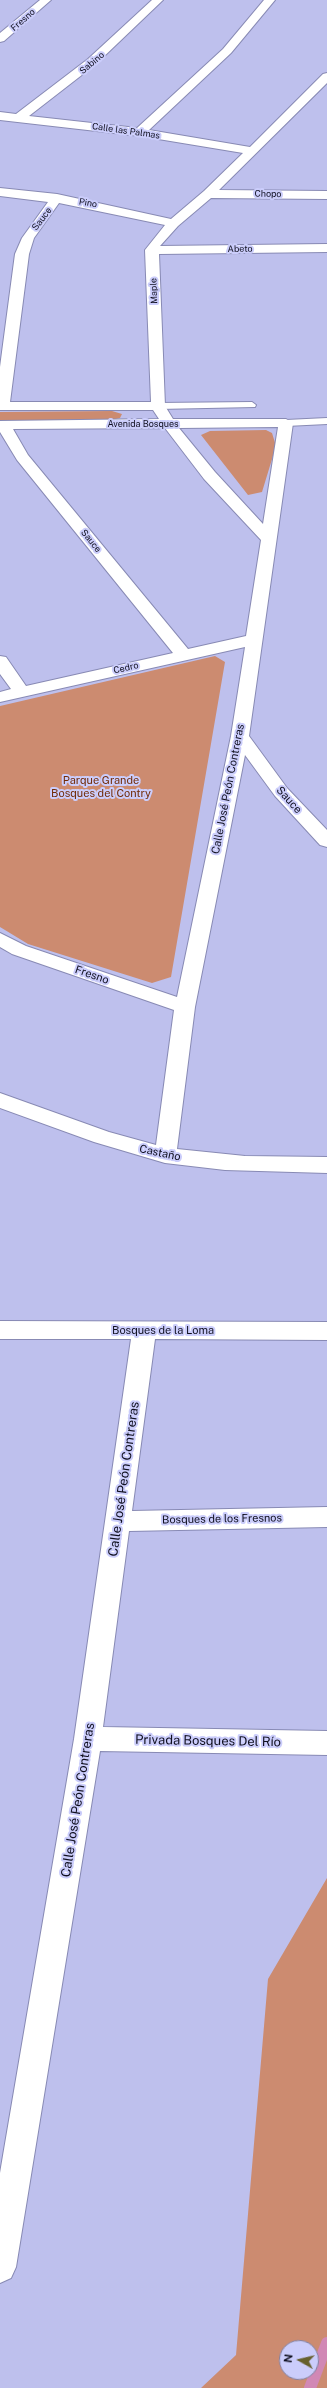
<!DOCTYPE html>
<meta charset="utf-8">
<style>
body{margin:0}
#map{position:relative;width:327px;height:2388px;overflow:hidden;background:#bec0ed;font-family:"Public Sans",sans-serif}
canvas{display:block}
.north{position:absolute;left:279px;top:2340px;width:40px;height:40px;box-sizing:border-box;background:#cbcdfb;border:1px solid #8081a3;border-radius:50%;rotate:278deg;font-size:11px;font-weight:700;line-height:16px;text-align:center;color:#101020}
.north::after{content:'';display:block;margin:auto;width:14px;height:18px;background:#66602d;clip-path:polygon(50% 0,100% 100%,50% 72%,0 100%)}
</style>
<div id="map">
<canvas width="327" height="2388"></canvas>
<div class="north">N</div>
</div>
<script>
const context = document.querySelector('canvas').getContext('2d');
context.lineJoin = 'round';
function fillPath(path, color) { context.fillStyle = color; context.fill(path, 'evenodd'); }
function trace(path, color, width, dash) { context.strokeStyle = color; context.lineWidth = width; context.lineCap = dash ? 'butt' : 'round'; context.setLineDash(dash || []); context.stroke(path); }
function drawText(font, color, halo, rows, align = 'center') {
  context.font = font + ' "Public Sans",sans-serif'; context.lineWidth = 4; context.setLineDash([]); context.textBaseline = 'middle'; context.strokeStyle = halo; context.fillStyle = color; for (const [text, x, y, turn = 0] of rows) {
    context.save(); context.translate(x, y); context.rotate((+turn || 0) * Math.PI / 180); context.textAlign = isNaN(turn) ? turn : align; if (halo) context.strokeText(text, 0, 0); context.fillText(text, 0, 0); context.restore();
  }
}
const green = new Path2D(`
 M112,411l10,3 -2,4 -8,2h-112v-8z
 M266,430l6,3 4,13 -14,46 -14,3 -47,-60 9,-4z
 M215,656l10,6 -54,315 -19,6 -124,-39 -28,-17v-221z
 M327,1878v510h-126l35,-33 32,-376zM287,2348h24v24h-24z`);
const stream = new Path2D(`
 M310,2388l17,-45`);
const lane = new Path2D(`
 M252,402l4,3 -1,2 -97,2 -4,-3 4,-3z
 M327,418v6l-41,2 -4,-3 4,-3z`);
const street = new Path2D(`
 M40,0h11l-47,41 -4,1v-9z
 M152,0h11l-67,64 -67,52 108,12 86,-79 41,-49h11l-44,53 -82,77 101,17 73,-73 4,-1v10l-108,107 108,1v8l-116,-1 -33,28 -18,20 167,-2v8l-168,2 6,152 8,13h113l7,4 -44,313 38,52 40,42v17l-7,-2 -45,-49 -30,-41 -50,252 -18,142 68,7 82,1v16l-102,-3 -60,-7 -71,-21 -94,-34v-15l109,39 47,13 18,-135 -162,-56 -12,-7v-14l26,13 151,51 54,-261 14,-89 -245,55v-10l11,-3 -11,-15v-18l6,1 20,29 147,-33 -156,-193 -17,-28v-11l159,-2 -6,-9h-153v-43l15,-113 7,-16 26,-36 -48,-6v-8l57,6 114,25 33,-28 39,-38 -103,-17 -140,-16v-8l16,2 72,-55zM59,203l106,22 -20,25 6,152h-141l19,-148 5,-16zM278,427l-15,97 -48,-52 -36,-44zM165,428l39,51 57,61 -15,96 -58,13 -160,-194 -15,-26z
 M0,1321l327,1v18l-172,-1 -23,172 195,-4v20l-198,4 -26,196 224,4v24l-227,-4 -84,516 -5,11 -11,5v-110l74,-434 57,-400h-131z`);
const farStreetnames = [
 ["Fresno",23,20,-41],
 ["Sabino",92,63,-40],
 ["Calle las Palmas",126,131,8],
 ["Chopo",268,194,1],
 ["Pino",88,203,10],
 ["Sauce",42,219,-53],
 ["Abeto",240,249,-1],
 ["Maple",154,291,-92],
 ["Avenida Bosques",143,424],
 ["Sauce",91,541,51],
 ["Cedro",126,668,-13]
];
const parkNames = [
 ["Parque Grande",101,781],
 ["Bosques del Contry",101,794]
];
const streetNames = [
 ["Calle José Peón Contreras",228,789,-79],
 ["Sauce",289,800,48],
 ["Fresno",92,975,19],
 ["Castaño",160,1153,12],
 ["Bosques de la Loma",163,1331],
 ["Bosques de los Fresnos",222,1519,-1]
];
const nearStreetnames = [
 ["Calle José Peón Contreras",124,1479,-82],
 ["Privada Bosques Del Río",208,1741,1],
 ["Calle José Peón Contreras",78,1800,-81]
];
fillPath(green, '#cc8b70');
trace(stream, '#d188b5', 12);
trace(lane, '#888ab4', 2);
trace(street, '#888ab4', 2);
fillPath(lane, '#fff');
fillPath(street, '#fff');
drawText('9px', '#101020', '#cbcdfb', farStreetnames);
drawText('11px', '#712b07', '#cbcdfb', parkNames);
drawText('11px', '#101020', '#cbcdfb', streetNames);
drawText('13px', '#101020', '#cbcdfb', nearStreetnames);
</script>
